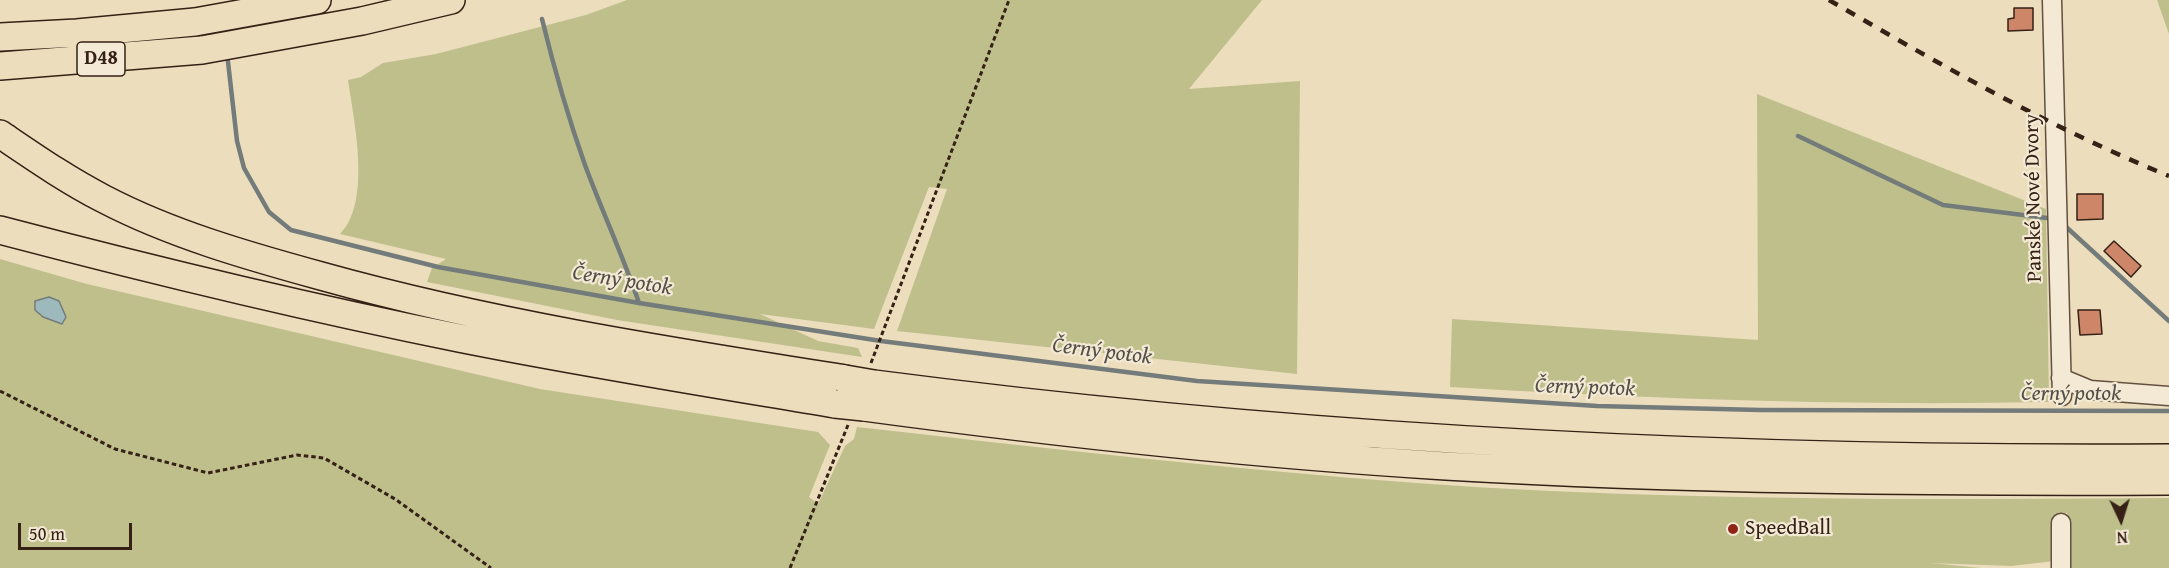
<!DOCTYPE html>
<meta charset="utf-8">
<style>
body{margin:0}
#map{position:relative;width:2169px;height:568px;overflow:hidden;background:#ecddbd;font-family:"Gentium Book Plus",serif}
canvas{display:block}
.north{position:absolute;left:2091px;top:490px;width:60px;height:60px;-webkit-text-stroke:4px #f3e9d4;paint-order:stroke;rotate:176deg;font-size:16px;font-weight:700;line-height:24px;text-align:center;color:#352116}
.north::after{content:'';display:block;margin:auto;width:21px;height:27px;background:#352116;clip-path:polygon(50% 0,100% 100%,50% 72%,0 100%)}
.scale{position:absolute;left:18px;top:523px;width:114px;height:27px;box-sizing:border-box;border:3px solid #352116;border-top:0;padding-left:8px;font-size:18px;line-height:21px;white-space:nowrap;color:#352116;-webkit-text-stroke:4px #f3e9d4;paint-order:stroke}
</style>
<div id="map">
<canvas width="2169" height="568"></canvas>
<div class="north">N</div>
<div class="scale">50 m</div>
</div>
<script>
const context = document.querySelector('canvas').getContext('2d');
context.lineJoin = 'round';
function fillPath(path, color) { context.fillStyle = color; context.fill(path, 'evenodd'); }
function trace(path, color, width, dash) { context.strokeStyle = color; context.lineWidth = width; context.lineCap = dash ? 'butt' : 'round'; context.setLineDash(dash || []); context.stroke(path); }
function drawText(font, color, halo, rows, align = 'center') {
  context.font = font + ' "Gentium Book Plus",serif'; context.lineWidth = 4.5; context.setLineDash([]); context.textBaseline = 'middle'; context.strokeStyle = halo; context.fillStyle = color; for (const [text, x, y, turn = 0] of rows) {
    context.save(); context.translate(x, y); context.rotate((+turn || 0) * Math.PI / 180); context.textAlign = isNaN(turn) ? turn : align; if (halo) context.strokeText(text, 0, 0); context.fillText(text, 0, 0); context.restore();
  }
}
const green = new Path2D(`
 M627,0h635l-73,89 111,-8 -3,293 -400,-43 50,-142 -18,-2 -55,142 -114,-15 58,27 40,7 4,9 -245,-37 -190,-38 5,-14 14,-9 -106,-25c32,-32 14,-113 8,-154l13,-3 22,-14 53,-9 150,-39z
 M2157,0h12v34z
 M1757,94l289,115 3,193c-200,4 -399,-3 -599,-15l2,-68 306,21z
 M0,259l87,25 453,105 278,43 12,13 -21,52 9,7 27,-58 9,-7 3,-12c186,21 372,42 559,56 250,18 502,17 753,15v70h-100l-2,-55 -11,1 -1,47 -44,5 -80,-3 50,5h-1981z`);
const water = new Path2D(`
 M49,297l10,4 7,16 -4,7 -19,-7 -8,-7v-9z`);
const stream = new Path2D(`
 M542,19c12,49 26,98 43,146 17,46 38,91 54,138
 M227,53l10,88 7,27 25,44 22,18 147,37 201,36 242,38 316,40 400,25 163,4 409,1
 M1798,136l145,69 112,14
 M2064,225l105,96`);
const building = new Path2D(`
 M2014,8h19v22l-25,1v-12l6,-1z
 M2077,194h26v25l-26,1z
 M2114,241l27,25 -10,11 -27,-26z
 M2078,310h22l2,24 -22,1z`);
const path = new Path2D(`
 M871,363l138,-363
 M0,391l115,58 93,24 89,-18 27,3 71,41 96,69
 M790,568l58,-143`);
const minor = new Path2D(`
 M2052,0l10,396
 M2061,378l29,12 79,6
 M2061,568v-45`);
const highway = new Path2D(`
 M0,37l77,-4 118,-11 122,-22
 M0,66l202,-16 160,-29 89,-21
 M0,134c34,23 67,46 104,65 67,35 144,57 217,77 172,48 347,75 524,103
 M0,230c152,40 305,77 459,108 125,25 251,45 376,66
 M874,384c430,56 862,77 1295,74
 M864,407c193,26 387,47 582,59 241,14 482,16 723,15`);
const rail = new Path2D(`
 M1829,0c110,64 222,128 340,176`);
const highwayBridge = new Path2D(`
 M845,379l29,5
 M835,404l29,3`);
const markers = [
 [1733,529,6,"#8f2418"]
];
const shields = [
 [101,59,48]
];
const shieldNames = [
 ["D48",101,59]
];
const streetNames = [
 ["Panské Nové Dvory",2034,198,-91]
];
const poiNames = [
 ["SpeedBall",1745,529]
];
const waterNames = [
 ["Černý potok",622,281,9],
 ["Černý potok",1102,352,7],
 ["Černý potok",1585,388,2],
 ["Černý potok",2071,394]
];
fillPath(green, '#bfbf8c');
fillPath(water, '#9db9bc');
trace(water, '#737c7a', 1.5);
trace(stream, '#737c7a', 4.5);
fillPath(building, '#ce8669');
trace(building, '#352116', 1.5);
trace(minor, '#635040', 21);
trace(highway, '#352116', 30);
trace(path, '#352116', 3, [4.5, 3]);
trace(minor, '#f3e9d4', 18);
trace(highway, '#ecddbd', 27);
trace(rail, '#352116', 4.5, [10, 10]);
trace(highwayBridge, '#352116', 30, []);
trace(highwayBridge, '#ecddbd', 27);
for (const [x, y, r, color] of markers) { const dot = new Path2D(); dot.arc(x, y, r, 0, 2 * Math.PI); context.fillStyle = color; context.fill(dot); trace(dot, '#f3e9d4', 2); }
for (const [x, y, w] of shields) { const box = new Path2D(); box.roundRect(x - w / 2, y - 17, w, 34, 4.5); context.fillStyle = '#f3e9d4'; context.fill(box); trace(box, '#352116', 1.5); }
drawText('bold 20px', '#352116', null, shieldNames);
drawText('21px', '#352116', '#f3e9d4', streetNames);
drawText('21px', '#352116', '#f3e9d4', poiNames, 'left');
drawText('italic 22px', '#544f48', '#f3e9d4', waterNames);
</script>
